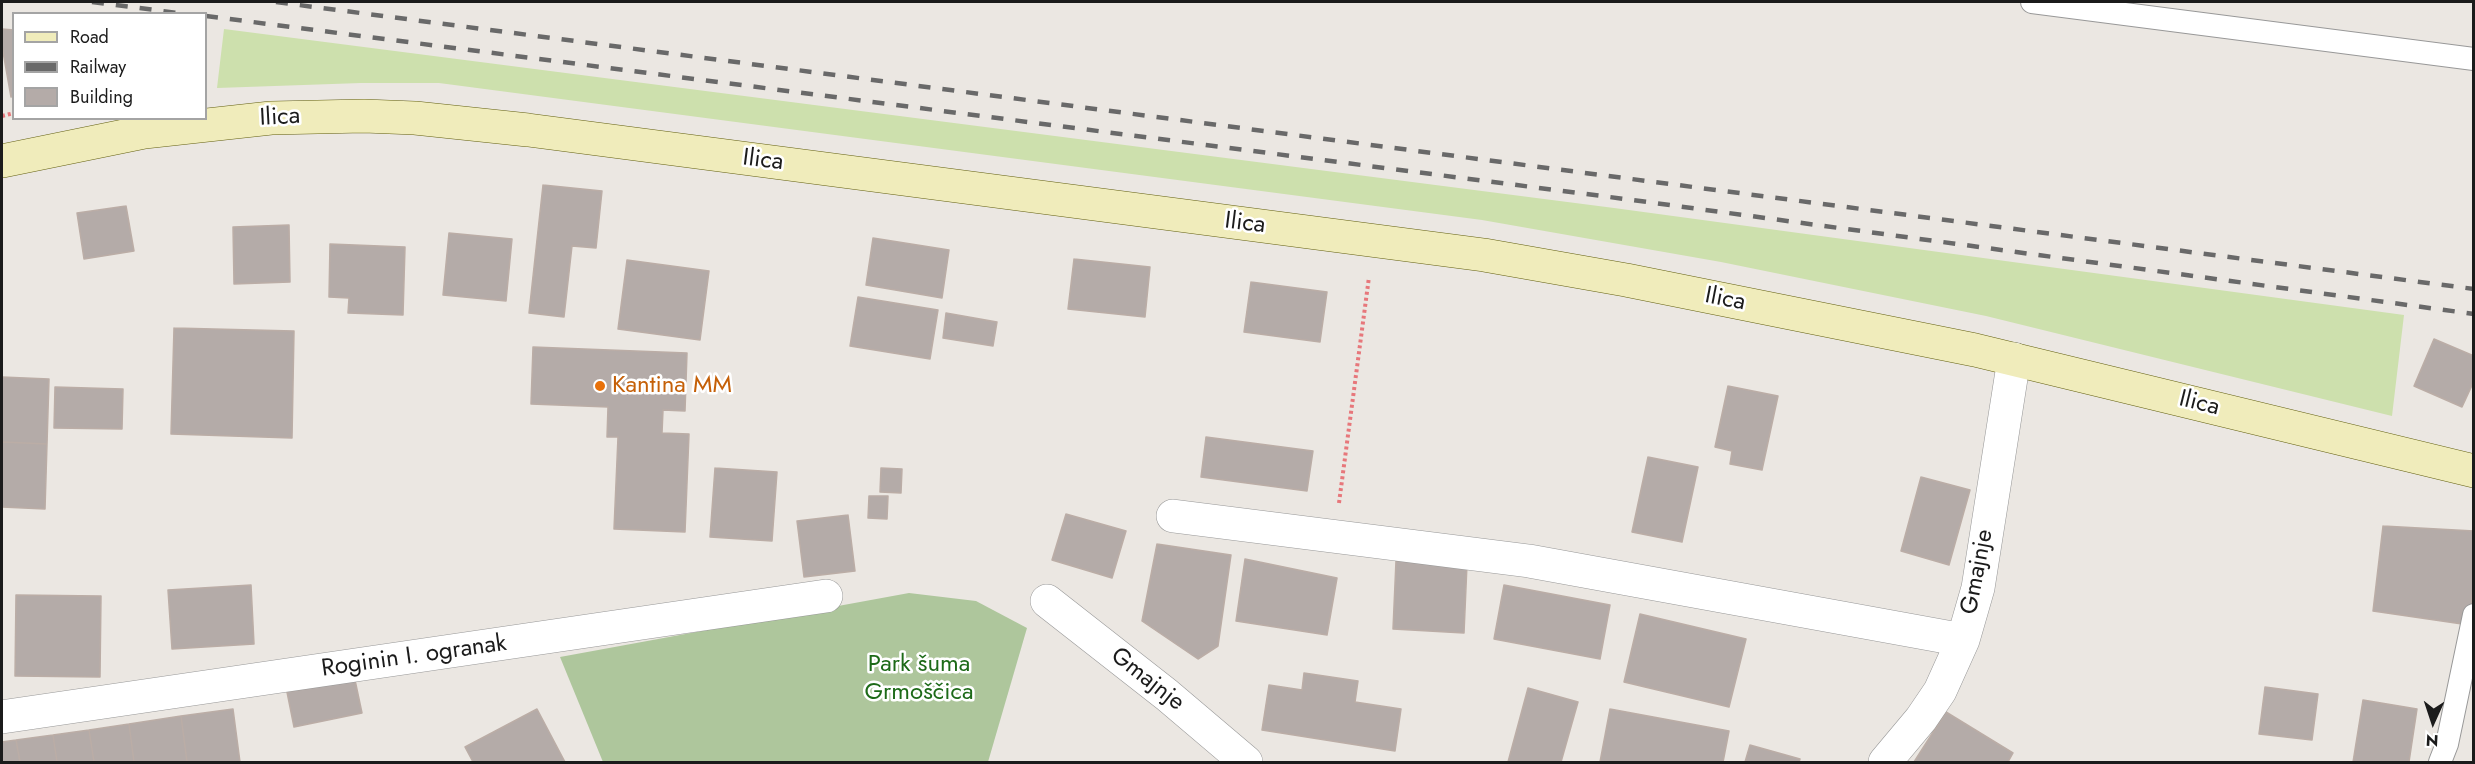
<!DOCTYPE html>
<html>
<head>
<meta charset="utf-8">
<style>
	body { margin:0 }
	#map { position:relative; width:2475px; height:764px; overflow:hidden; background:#ebe7e2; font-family:Jost,sans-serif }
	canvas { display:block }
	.frame { position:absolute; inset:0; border:3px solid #1b1b1b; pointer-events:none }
	.legend { position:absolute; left:12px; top:12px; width:195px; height:108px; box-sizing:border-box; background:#fff; border:2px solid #a4a4a4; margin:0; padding:8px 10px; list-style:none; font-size:18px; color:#1b1b1b }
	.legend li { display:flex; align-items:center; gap:12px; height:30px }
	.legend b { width:30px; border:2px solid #a4a4a4 }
	.north { position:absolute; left:2403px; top:692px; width:60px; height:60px; -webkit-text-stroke:4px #fff; paint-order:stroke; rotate:183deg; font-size:16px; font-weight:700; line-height:24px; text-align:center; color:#1b1b1b }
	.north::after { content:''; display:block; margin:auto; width:21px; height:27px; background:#1b1b1b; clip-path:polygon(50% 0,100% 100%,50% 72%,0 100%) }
</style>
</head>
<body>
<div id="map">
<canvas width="2475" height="764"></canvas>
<div class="frame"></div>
<ul class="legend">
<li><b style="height:8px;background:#f0ecbb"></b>Road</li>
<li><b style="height:8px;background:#696969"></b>Railway</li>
<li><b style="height:16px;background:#b4aba8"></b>Building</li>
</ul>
<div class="north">N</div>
</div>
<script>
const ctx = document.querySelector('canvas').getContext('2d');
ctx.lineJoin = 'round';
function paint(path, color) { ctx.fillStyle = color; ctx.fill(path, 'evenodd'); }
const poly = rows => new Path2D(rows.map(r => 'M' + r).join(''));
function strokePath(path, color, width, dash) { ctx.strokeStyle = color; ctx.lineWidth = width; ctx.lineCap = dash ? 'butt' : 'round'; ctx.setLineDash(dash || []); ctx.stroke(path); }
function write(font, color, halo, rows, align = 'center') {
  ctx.font = font + ' Jost,sans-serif'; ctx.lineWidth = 5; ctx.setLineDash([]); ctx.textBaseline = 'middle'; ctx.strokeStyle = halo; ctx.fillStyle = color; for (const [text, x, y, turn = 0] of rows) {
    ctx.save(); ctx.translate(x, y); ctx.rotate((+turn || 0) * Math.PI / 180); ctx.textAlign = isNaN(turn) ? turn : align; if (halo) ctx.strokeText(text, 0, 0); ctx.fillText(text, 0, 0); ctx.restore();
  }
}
const grass = poly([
	[224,29,1614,208,2404,315,2392,416,1986,316,1721,262,1482,220,439,83,361,83,217,88]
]);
const forest = poly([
	[909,593,976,601,1027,628,988,762,603,762,560,657]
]);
const building = poly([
	[2,29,14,30,14,96,11,97,2,46,2,29],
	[543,185,602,191,596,248,572,246,564,317,529,313,543,185],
	[126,206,134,251,84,259,77,213,126,206],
	[289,225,290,282,234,284,233,227,289,225],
	[449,233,512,239,506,301,443,295,449,233],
	[873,238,949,250,942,298,866,285,873,238],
	[330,244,405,247,403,315,348,313,349,298,329,297,330,244],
	[1074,259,1150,267,1145,317,1068,309,1074,259],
	[627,260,709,271,700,340,618,329,627,260],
	[1251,282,1327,292,1320,342,1244,332,1251,282],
	[858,297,938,310,930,359,850,346,858,297],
	[946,313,997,322,993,346,943,338,946,313],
	[174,328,294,331,292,438,171,434,174,328],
	[2434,339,2474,356,2474,381,2462,407,2414,386,2434,339],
	[533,347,687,353,685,411,663,410,662,433,689,434,685,532,614,529,618,437,607,437,608,407,531,404,533,347],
	[2,377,49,379,47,444,2,442,2,377],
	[1728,386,1778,396,1762,470,1730,464,1732,451,1715,447,1728,386],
	[55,387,123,389,122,429,54,428,55,387],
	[1206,437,1313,451,1307,491,1201,477,1206,437],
	[2,442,47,444,45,509,2,507,2,442],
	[1648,457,1698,467,1682,542,1632,532,1648,457],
	[715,468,777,472,772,541,710,537,715,468],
	[881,468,902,469,901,493,880,492,881,468],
	[1921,477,1970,490,1949,565,1901,551,1921,477],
	[869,496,888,496,887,519,868,518,869,496],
	[1066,514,1126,531,1112,578,1052,560,1066,514],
	[848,515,855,571,804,577,797,521,848,515],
	[2383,526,2474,531,2474,578,2469,625,2373,611,2383,526],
	[1157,544,1231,555,1218,646,1198,659,1142,621,1157,544],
	[1245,559,1337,578,1327,635,1236,621,1245,559],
	[1396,561,1467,564,1464,633,1393,629,1396,561],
	[251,585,254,644,172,649,168,590,251,585],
	[1504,585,1610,605,1600,659,1494,639,1504,585],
	[16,595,101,596,100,677,15,676,16,595],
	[1640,614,1746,639,1729,707,1624,682,1640,614],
	[1304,673,1358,681,1355,702,1401,709,1395,751,1262,730,1269,685,1302,690,1304,673],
	[355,680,362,713,294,727,287,692,355,680],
	[2265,687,2318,694,2312,740,2259,734,2265,687],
	[1528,688,1578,702,1561,762,1508,762,1528,688],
	[2363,700,2417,709,2409,762,2353,762,2363,700],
	[233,709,240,762,187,762,181,716,233,709],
	[537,709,565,762,473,762,465,747,537,709],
	[1610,709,1729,731,1723,762,1600,762,1610,709],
	[1946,712,2013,753,2008,762,1914,762,1946,712],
	[181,716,187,762,134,762,129,724,181,716],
	[129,724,134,762,94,762,89,730,129,724],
	[89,730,94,762,57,762,53,735,89,730],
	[53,735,57,762,20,762,16,740,53,735],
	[16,740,20,762,2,762,2,742,16,740],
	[1750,745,1800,759,1799,762,1745,762,1750,745]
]);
const path = poly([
	[2,116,14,113],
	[1339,503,1369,277]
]);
const service = poly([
	[2032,2,2474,59],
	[2440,762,2447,744,2474,615]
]);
const minor = poly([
	[1173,516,1529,561,1963,640],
	[1047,601,1167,695,1246,762],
	[2,717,826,596],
	[1885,762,1921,719,1940,691,1963,640,1978,588,2014,359]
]);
const secondary = poly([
	[2,161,144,132,271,118,364,116,415,118,528,130,1484,255,1626,280,1975,350,2474,471]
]);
const rail = poly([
	[92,2,186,14],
	[276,2,2474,289],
	[206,16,1625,199,2474,314]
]);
const markers = [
	[600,386,6,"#e8710a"]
];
const streetNames = [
	["Ilica",280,118,-3],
	["Ilica",763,161,7],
	["Ilica",1245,224,7],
	["Ilica",1725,300,11],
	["Ilica",2199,404,14],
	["Gmajnje",1978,572,-79],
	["Roginin I. ogranak",414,657,-8],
	["Gmajnje",1147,680,38]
];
const foodNames = [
	["Kantina MM",612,386]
];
const parkNames = [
	["Park šuma",919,665],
	["Grmoščica",919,693]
];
paint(grass, '#cde0ad');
paint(forest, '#aec69c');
paint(building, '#b4aba8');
strokePath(building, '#bbada6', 1.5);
strokePath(service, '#989898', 24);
strokePath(minor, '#989898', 34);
strokePath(secondary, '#636012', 34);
strokePath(path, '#e7777b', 4, [3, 3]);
strokePath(service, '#fff', 22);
strokePath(minor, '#fff', 33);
strokePath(secondary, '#f0ecbb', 33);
strokePath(rail, '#696969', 4.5, [12, 12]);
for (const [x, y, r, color] of markers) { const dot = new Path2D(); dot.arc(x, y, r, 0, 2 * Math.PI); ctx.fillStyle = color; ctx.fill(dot); strokePath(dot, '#fff', 2); }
write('24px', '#1b1b1b', '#fff', streetNames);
write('24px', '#c56008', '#fff', foodNames, 'left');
write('24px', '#1d6a18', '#fff', parkNames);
</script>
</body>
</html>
